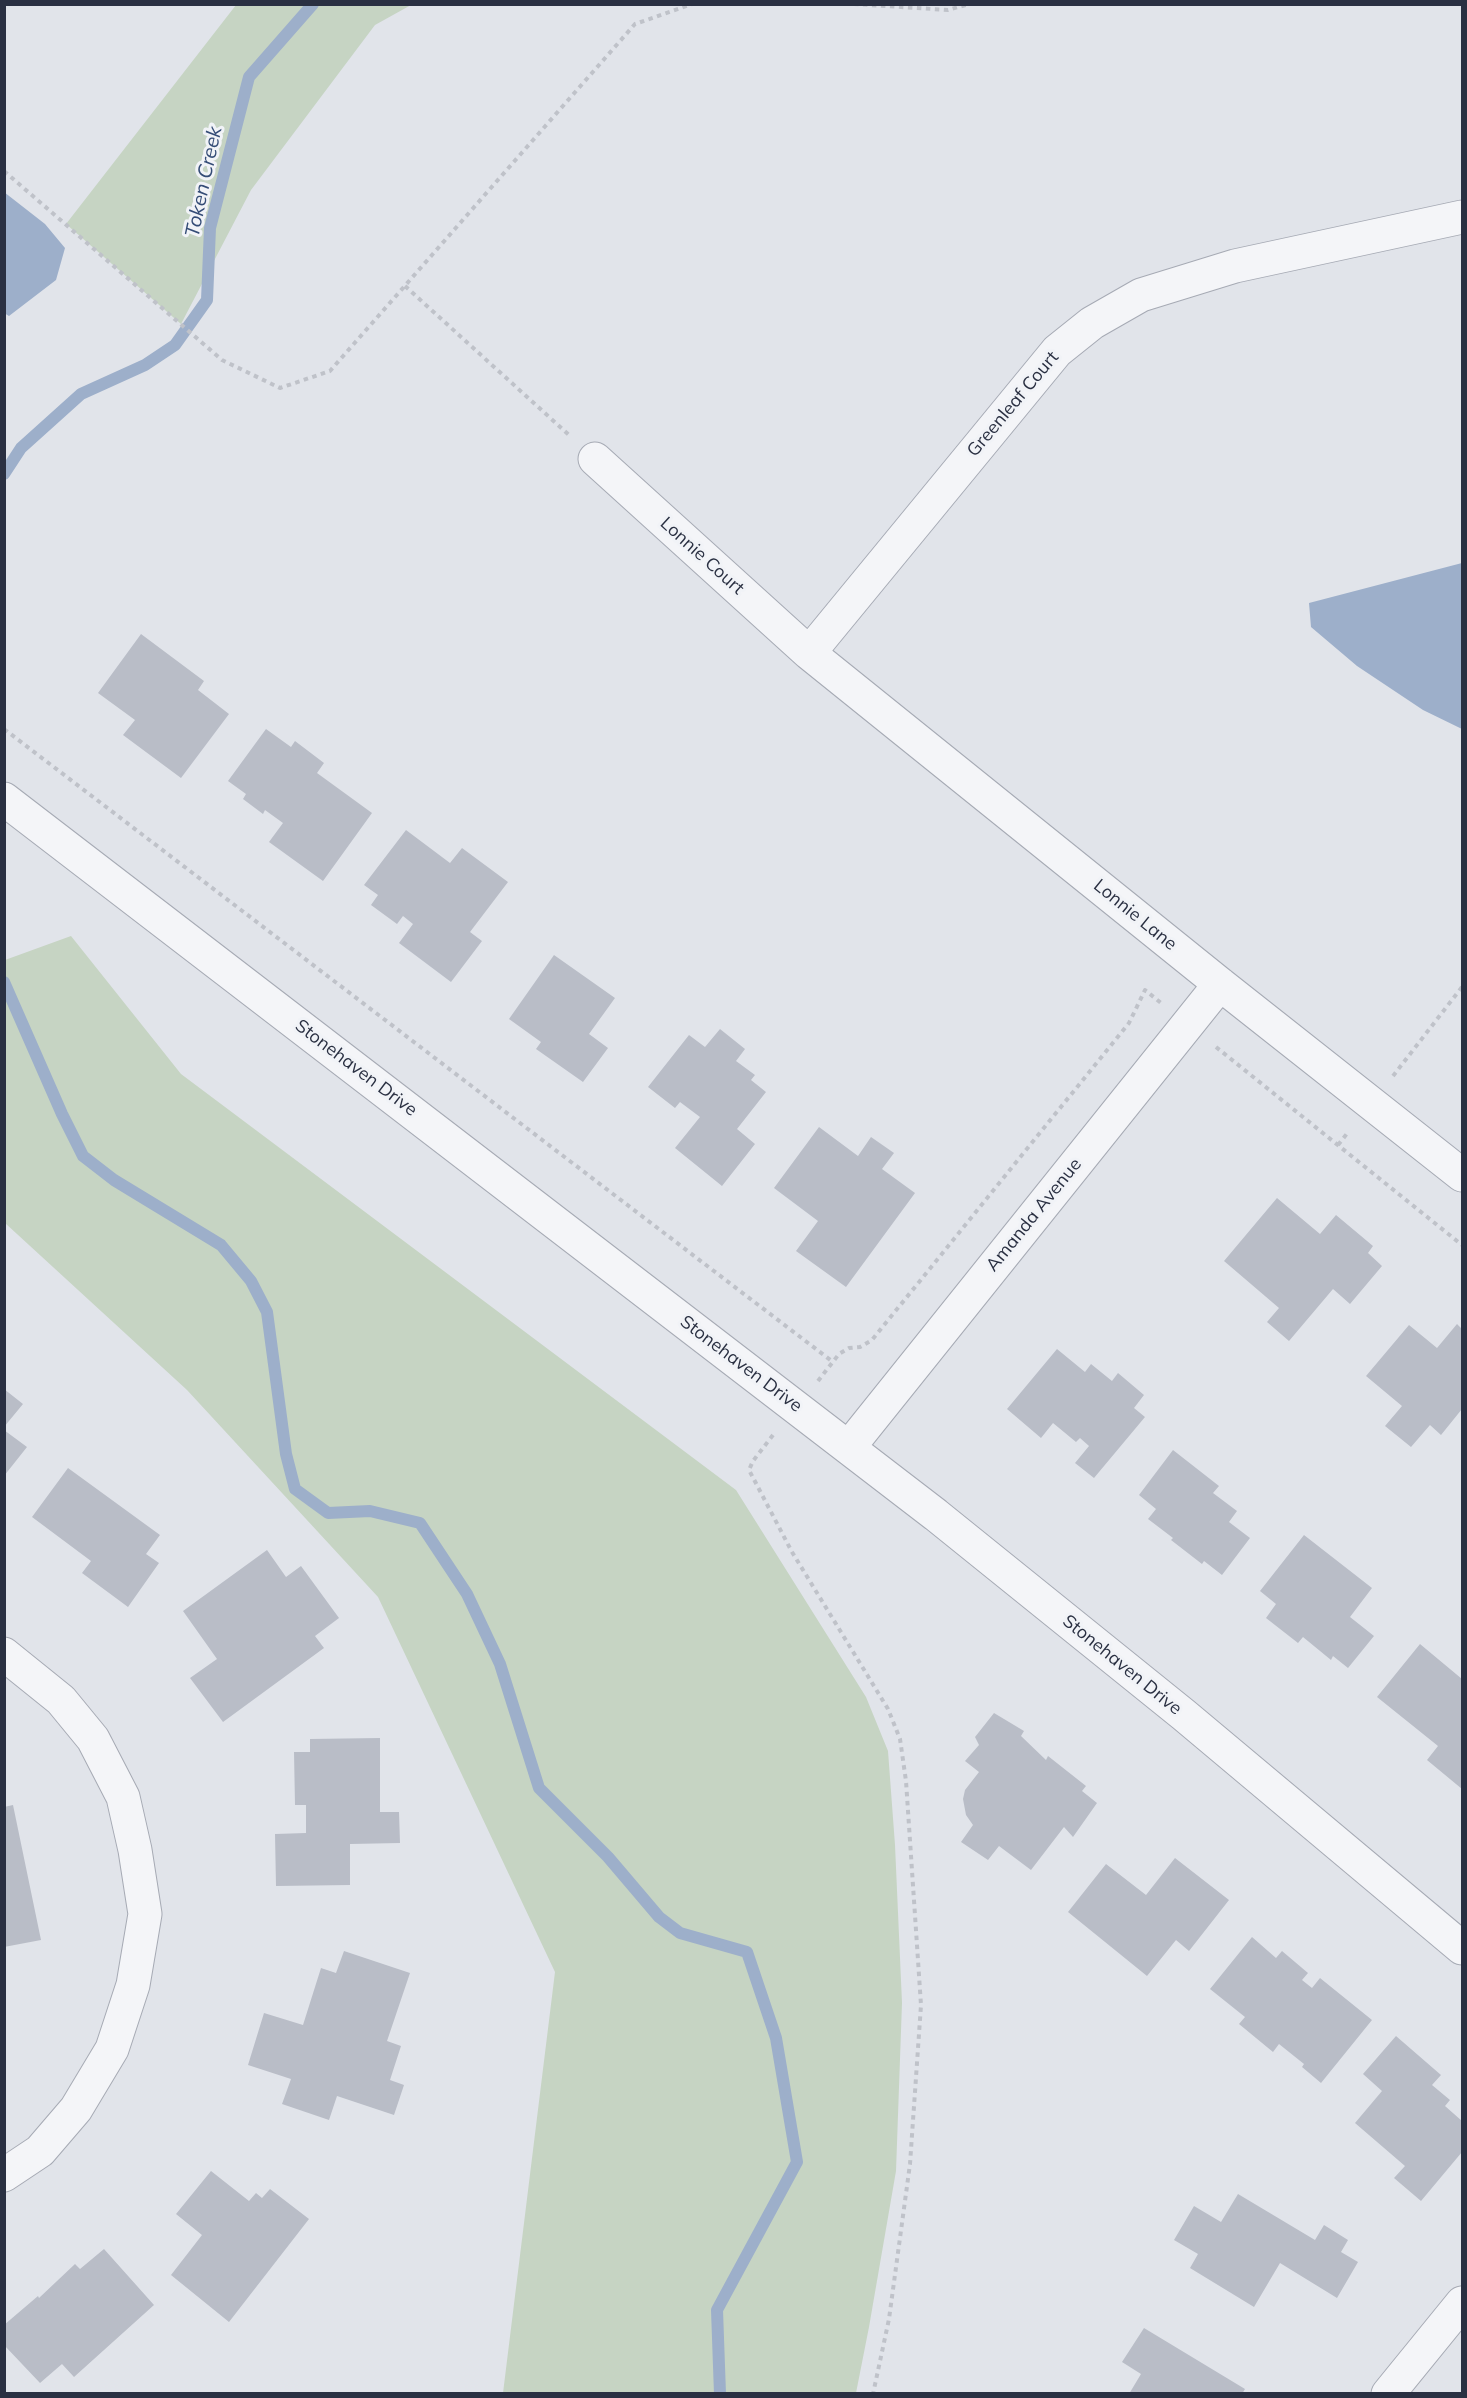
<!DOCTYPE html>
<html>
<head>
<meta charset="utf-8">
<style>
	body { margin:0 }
	#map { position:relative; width:1467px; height:2398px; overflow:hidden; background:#e1e4ea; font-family:Mulish,sans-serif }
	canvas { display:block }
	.frame { position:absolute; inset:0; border:6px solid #2a3042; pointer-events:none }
</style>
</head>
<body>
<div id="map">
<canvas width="1467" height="2398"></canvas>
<div class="frame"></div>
</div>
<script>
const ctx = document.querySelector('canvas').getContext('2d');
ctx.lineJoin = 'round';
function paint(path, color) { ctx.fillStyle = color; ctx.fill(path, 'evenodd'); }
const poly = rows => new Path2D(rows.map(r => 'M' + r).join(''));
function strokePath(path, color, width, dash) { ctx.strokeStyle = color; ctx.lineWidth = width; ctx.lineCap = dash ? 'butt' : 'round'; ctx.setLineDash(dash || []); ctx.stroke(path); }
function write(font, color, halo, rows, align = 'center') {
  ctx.font = font + ' Mulish,sans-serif'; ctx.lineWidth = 6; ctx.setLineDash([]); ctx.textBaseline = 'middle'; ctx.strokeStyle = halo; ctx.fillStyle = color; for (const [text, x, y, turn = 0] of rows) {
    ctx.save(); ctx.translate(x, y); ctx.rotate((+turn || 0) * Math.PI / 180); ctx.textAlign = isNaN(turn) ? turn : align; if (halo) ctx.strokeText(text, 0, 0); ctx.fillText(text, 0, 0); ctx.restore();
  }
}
const green = poly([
	[236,5,411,5,375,25,251,190,181,324,66,224],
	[71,936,181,1074,736,1490,866,1697,888,1751,895,1845,902,2003,896,2171,869,2327,856,2393,503,2393,555,1972,378,1597,187,1390,5,1223,5,960]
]);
const water = poly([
	[4,192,45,224,65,248,56,280,9,316,4,313],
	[1462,563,1462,729,1423,710,1357,666,1311,627,1309,603]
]);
const stream = poly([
	[4,474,21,448,81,394,145,365,175,345,207,300,210,228,249,77,313,4],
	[4,982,62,1114,83,1156,114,1180,221,1245,251,1281,267,1312,286,1454,295,1489,328,1513,370,1511,420,1523,467,1594,500,1664,539,1788,608,1857,659,1917,680,1933,747,1952,776,2038,797,2162,717,2310,720,2394]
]);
const building = poly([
	[141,634,204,681,198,690,229,714,181,778,123,735,135,720,98,693],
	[266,729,291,747,295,741,324,763,317,773,372,813,323,881,269,842,283,823,265,810,263,814,243,799,246,794,228,781],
	[406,830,450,863,462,848,508,882,470,932,482,941,451,982,399,943,413,924,403,916,397,924,371,905,378,895,364,885],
	[554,955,615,998,589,1034,608,1048,583,1082,536,1049,541,1042,509,1019],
	[720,1029,745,1049,736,1061,755,1075,751,1080,766,1092,737,1129,755,1144,722,1186,675,1148,700,1117,680,1102,675,1108,648,1087,689,1035,705,1047],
	[819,1127,858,1156,871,1137,894,1153,882,1169,915,1193,846,1287,796,1251,818,1221,774,1188],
	[1277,1198,1320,1234,1336,1215,1373,1246,1368,1253,1382,1266,1350,1304,1333,1289,1289,1341,1267,1322,1279,1308,1224,1261],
	[1457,1324,1462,1329,1462,1409,1441,1435,1430,1425,1411,1447,1385,1426,1402,1406,1366,1376,1409,1325,1437,1348],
	[1057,1349,1085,1372,1091,1364,1112,1381,1118,1373,1144,1395,1134,1408,1145,1417,1094,1478,1075,1463,1089,1446,1080,1438,1076,1442,1053,1423,1041,1438,1007,1409],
	[4,1389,23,1404,4,1427],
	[4,1430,27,1447,4,1476],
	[1173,1450,1219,1486,1213,1493,1237,1511,1229,1522,1250,1538,1222,1575,1204,1561,1202,1564,1171,1540,1173,1538,1148,1519,1156,1509,1139,1495],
	[68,1468,160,1535,146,1554,159,1563,128,1607,82,1573,91,1561,32,1517],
	[1304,1535,1372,1588,1350,1617,1374,1636,1348,1668,1333,1656,1331,1660,1303,1637,1298,1643,1266,1618,1276,1604,1260,1591],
	[267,1550,286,1577,301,1566,339,1618,315,1636,324,1648,223,1722,190,1678,217,1659,183,1611],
	[1420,1644,1462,1679,1462,1789,1427,1760,1438,1746,1377,1697],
	[994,1713,1024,1731,1021,1736,1046,1760,1048,1756,1086,1786,1082,1791,1097,1803,1073,1837,1064,1827,1031,1870,999,1846,988,1860,961,1842,973,1825,966,1815,963,1799,965,1790,979,1772,965,1761,979,1745,975,1737],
	[380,1738,380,1812,399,1812,400,1843,350,1844,350,1885,276,1886,275,1834,306,1833,306,1805,295,1805,294,1752,310,1752,310,1739],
	[13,1805,41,1940,4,1947,4,1807],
	[1175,1858,1229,1900,1189,1951,1176,1940,1147,1976,1068,1912,1106,1864,1146,1895],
	[1252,1937,1276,1958,1282,1951,1308,1973,1302,1980,1312,1988,1320,1978,1372,2020,1321,2083,1302,2067,1304,2064,1279,2044,1273,2052,1239,2024,1245,2017,1210,1989],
	[344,1951,410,1973,387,2041,401,2046,390,2080,404,2085,394,2115,337,2096,329,2120,282,2104,291,2079,248,2065,264,2013,303,2025,321,1968,336,1973],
	[1396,2036,1441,2075,1432,2085,1450,2100,1445,2106,1462,2121,1462,2152,1421,2201,1394,2178,1405,2166,1355,2123,1382,2091,1363,2074],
	[211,2171,249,2201,256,2193,262,2198,270,2189,309,2219,229,2322,171,2275,202,2235,176,2214],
	[1238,2194,1315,2240,1324,2225,1348,2240,1341,2252,1358,2262,1337,2298,1280,2263,1254,2307,1190,2268,1198,2254,1174,2240,1194,2206,1221,2222],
	[104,2249,154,2305,74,2377,62,2364,40,2383,4,2345,4,2325,38,2296,39,2298,75,2264,80,2269],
	[1144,2328,1245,2389,1242,2394,1129,2394,1141,2374,1122,2362]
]);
const path = poly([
	[854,4,948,10,969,4],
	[4,171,222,360,280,388,330,371,635,24,692,4],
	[405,286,569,435],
	[4,729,833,1362],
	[1216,1047,1462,1245],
	[1393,1076,1462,987],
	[1338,1145,1349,1131],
	[818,1381,839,1354,849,1348,860,1347,872,1340,1129,1023,1145,990,1161,1003],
	[773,1435,753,1461,749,1470,792,1552,888,1709,900,1739,906,1781,921,2005,910,2164,889,2319,873,2394]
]);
const minor = poly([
	[595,459,809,653,1220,984,1462,1175],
	[809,653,1057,351,1092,323,1141,295,1235,266,1462,217],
	[4,799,936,1515,1184,1715,1462,1948],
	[849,1447,1220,984],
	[4,1654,61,1700,93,1739,123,1797,135,1850,145,1914,133,1985,112,2049,76,2109,40,2151,4,2175],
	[1388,2394,1462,2303]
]);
const streetNames = [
	["Greenleaf Court",1013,404,-50],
	["Lonnie Court",702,556,42],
	["Lonnie Lane",1135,915,39],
	["Stonehaven Drive",356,1068,37],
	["Amanda Avenue",1034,1215,-51],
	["Stonehaven Drive",741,1364,37],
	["Stonehaven Drive",1122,1665,39]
];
const waterNames = [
	["Token Creek",204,182,-78]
];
paint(green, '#c6d4c3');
paint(water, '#9dafca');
strokePath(stream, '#9dafca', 12);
paint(building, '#b9bdc7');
strokePath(minor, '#a6aab4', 35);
strokePath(path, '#bfc2c9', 4, [4.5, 4.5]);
strokePath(minor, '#f4f5f8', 33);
write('18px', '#2a3042', '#f1f3f7', streetNames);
write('italic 20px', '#344c76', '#f1f3f7', waterNames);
</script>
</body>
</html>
